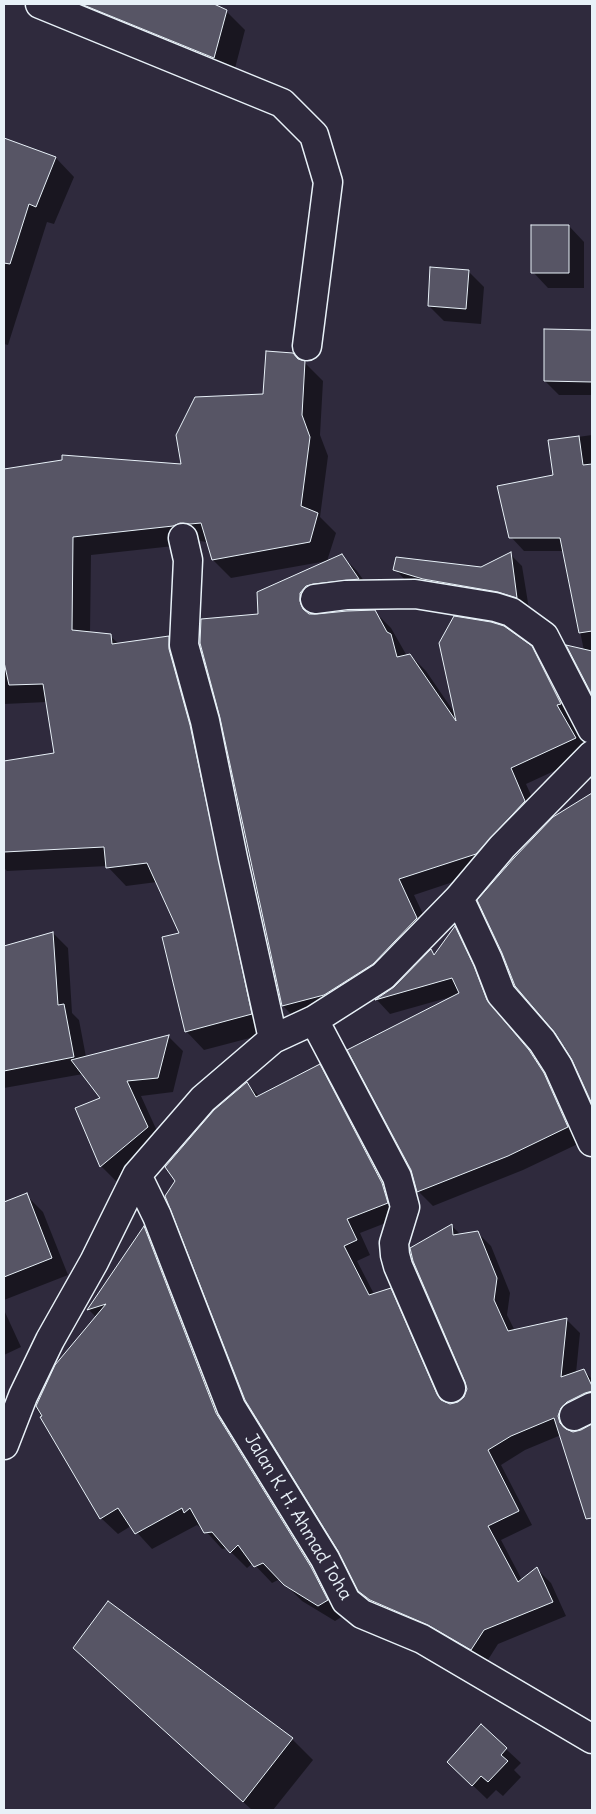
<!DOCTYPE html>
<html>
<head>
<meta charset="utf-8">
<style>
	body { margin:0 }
	#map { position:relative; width:596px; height:1814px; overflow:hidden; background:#2f2a3d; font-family:Delius,sans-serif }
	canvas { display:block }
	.frame { position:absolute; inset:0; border:5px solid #e8f1f8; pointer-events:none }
</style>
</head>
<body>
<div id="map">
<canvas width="596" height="1814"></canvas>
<div class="frame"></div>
</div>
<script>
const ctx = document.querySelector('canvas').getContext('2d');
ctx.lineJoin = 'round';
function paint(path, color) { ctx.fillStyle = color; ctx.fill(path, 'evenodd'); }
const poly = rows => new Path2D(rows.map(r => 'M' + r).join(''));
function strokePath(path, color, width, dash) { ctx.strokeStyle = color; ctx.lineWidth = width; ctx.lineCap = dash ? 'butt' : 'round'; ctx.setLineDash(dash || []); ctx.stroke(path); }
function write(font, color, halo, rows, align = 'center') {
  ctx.font = font + ' Delius,sans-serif'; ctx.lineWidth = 5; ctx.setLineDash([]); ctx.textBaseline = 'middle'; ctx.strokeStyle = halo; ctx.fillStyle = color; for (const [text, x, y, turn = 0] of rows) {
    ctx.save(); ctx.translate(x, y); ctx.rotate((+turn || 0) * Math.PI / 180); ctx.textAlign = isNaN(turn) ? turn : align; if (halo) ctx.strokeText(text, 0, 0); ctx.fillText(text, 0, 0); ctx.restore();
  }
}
const shadow = poly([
	[101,4,212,4,226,11,245,30,233,76,118,29,99,10],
	[4,140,56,158,74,177,54,224,47,222,8,345,4,344],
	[569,226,584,242,584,288,548,288,533,272],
	[468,271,484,287,481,324,444,321,429,306],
	[545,330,592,331,592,395,559,395,545,381],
	[299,360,305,363,323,381,320,435,328,456,320,517,336,533,327,561,341,555,357,571,374,595,316,610,316,616,374,611,391,628,407,656,410,655,426,671,456,715,531,647,548,664,572,721,591,754,526,784,541,817,492,869,414,895,433,935,299,1022,283,1006,222,718,260,615,327,561,231,578,213,560,208,542,199,541,192,544,91,555,90,633,110,636,119,644,168,637,187,655,269,1033,204,1050,186,1031,180,934,157,882,126,886,107,866,7,871,4,868,4,763,160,736,47,702,4,704,4,470,64,461,182,466,264,396],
	[170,656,172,656,193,730,190,731],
	[592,435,592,693,569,647,584,651,564,551,524,551,511,537,554,476,549,441],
	[510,554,522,566,529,609,407,582,395,569,481,568],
	[592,794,592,1101,573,1059,554,818],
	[455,928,469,942,488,982,501,1016,544,1066,582,1142,523,1170,433,1206,418,1191,412,1169,454,996,390,1014,377,1000,395,988,431,951,436,955],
	[53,933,68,948,72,1013,79,1020,86,1057,168,1036,183,1051,173,1092,141,1096,162,1142,116,1181,101,1166,77,1109,102,1098,83,1074,4,1088,4,947],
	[319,1066,333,1080,396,1198,401,1217,360,1233,370,1255,357,1261,374,1294,390,1289,404,1304,448,1404,458,1403,465,1398,468,1389,467,1382,411,1248,452,1226,461,1235,477,1232,491,1246,510,1293,507,1315,515,1331,566,1319,580,1333,576,1373,584,1371,592,1379,592,1410,574,1422,572,1430,572,1432,581,1431,592,1426,592,1495,589,1496,561,1435,525,1450,501,1465,532,1525,501,1540,522,1580,537,1569,551,1583,566,1616,498,1644,486,1663,374,1605,359,1590,247,1084,260,1097],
	[26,1195,43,1212,68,1275,4,1300,4,1204],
	[144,1228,160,1244,343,1616,335,1621,302,1601,280,1579,272,1583,253,1563,247,1568,227,1548,222,1549,202,1527,201,1528,197,1525,152,1549,131,1526,118,1534,101,1518,36,1408,57,1365,97,1318,89,1310],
	[4,1310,21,1347,4,1355],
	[4,1396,8,1400,4,1411],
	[75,1648,292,1739,313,1760,273,1810,252,1810,96,1669],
	[481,1726,521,1763,514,1770,521,1777,503,1796,496,1790,487,1799,463,1776]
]);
const building = poly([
	[81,4,214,4,227,10,214,58,81,4],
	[4,138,56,157,36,207,29,204,10,264,4,263,4,138],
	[531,225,569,225,569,273,531,273,531,225],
	[430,267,469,270,466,309,428,306,430,267],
	[544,329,592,330,592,382,544,381,544,329],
	[266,351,293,353,298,359,305,361,302,415,310,437,301,506,318,513,310,542,212,560,201,523,190,524,180,523,173,526,73,537,72,630,111,634,112,644,169,636,169,649,190,725,252,1014,185,1032,162,937,179,933,147,863,106,868,104,847,4,852,4,761,54,753,43,684,9,685,4,662,4,469,62,460,62,455,181,464,176,435,195,397,263,394,266,351],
	[579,436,583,465,592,464,592,631,579,633,560,538,509,538,497,486,553,475,548,440,579,436],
	[511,552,517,598,498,592,423,579,393,570,396,557,481,567,511,552],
	[342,554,359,579,313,584,306,586,300,593,300,601,303,609,309,614,317,614,347,611,375,610,387,632,391,634,397,657,410,654,456,721,439,643,454,616,491,622,504,626,532,646,561,704,557,705,576,738,511,768,525,801,476,854,399,879,417,918,373,964,324,995,282,1006,220,718,200,643,201,619,258,614,257,592,342,554],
	[566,645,592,651,592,695,566,645],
	[592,793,592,1104,572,1060,555,1033,515,986,502,953,477,900,514,858,553,817,592,793],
	[455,926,474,966,487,1000,529,1050,544,1073,568,1127,508,1156,417,1192,411,1170,347,1050,459,993,452,978,375,1000,394,987,431,949,434,955,455,926],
	[53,932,58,1005,64,1004,74,1057,4,1071,4,946,53,932],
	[169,1035,158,1078,127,1081,148,1127,100,1167,75,1108,100,1098,71,1060,169,1035],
	[320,1064,382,1183,388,1203,347,1219,357,1240,344,1246,369,1295,391,1288,437,1394,441,1400,450,1404,458,1402,464,1397,467,1389,465,1382,413,1261,410,1248,452,1224,453,1235,478,1231,497,1278,494,1300,508,1331,567,1318,561,1377,584,1369,592,1386,592,1391,585,1393,567,1402,561,1408,558,1416,560,1423,566,1429,573,1432,581,1430,592,1424,592,1518,586,1519,554,1418,511,1436,488,1450,519,1511,488,1526,518,1582,537,1567,553,1602,484,1630,471,1650,428,1625,370,1600,358,1591,338,1551,245,1400,165,1196,175,1181,165,1167,214,1110,247,1082,256,1097,320,1064],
	[27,1193,52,1258,4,1277,4,1202,27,1193],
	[144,1226,216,1413,311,1567,328,1600,318,1606,284,1585,263,1563,254,1567,238,1545,230,1553,212,1532,204,1533,190,1508,184,1513,182,1508,135,1534,118,1508,100,1519,40,1417,42,1416,36,1406,55,1365,106,1304,87,1310,144,1226],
	[108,1601,293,1738,243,1802,73,1648,108,1601],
	[481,1724,507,1748,501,1755,508,1761,488,1782,481,1776,472,1786,447,1762,481,1724]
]);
const minor = poly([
	[40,4,282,103,314,135,328,182,307,346],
	[183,538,188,560,184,645,205,721,233,858,273,1039],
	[315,599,346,595,415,594,495,607,511,612,544,636,592,729],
	[459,898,488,960,501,994,542,1041,558,1066,592,1142],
	[314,1020,397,1177,405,1207,394,1243,395,1255,398,1266,451,1388],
	[137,1175,157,1216,231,1407,325,1559,346,1601,362,1614,422,1639,592,1739],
	[574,1416,592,1407],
	[4,1445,23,1396,50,1340,94,1262,137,1175,203,1099,273,1039,314,1020,383,976,459,898,502,847,592,755]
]);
const streetNames = [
	["Jalan K. H. Ahmad Toha",298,1517,59]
];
paint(shadow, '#0007');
paint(building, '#575565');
strokePath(building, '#e8f1f8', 1);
strokePath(minor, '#e8f1f8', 31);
strokePath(minor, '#2f2a3d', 28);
write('18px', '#e8f1f8', '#2f2a3d', streetNames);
</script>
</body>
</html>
